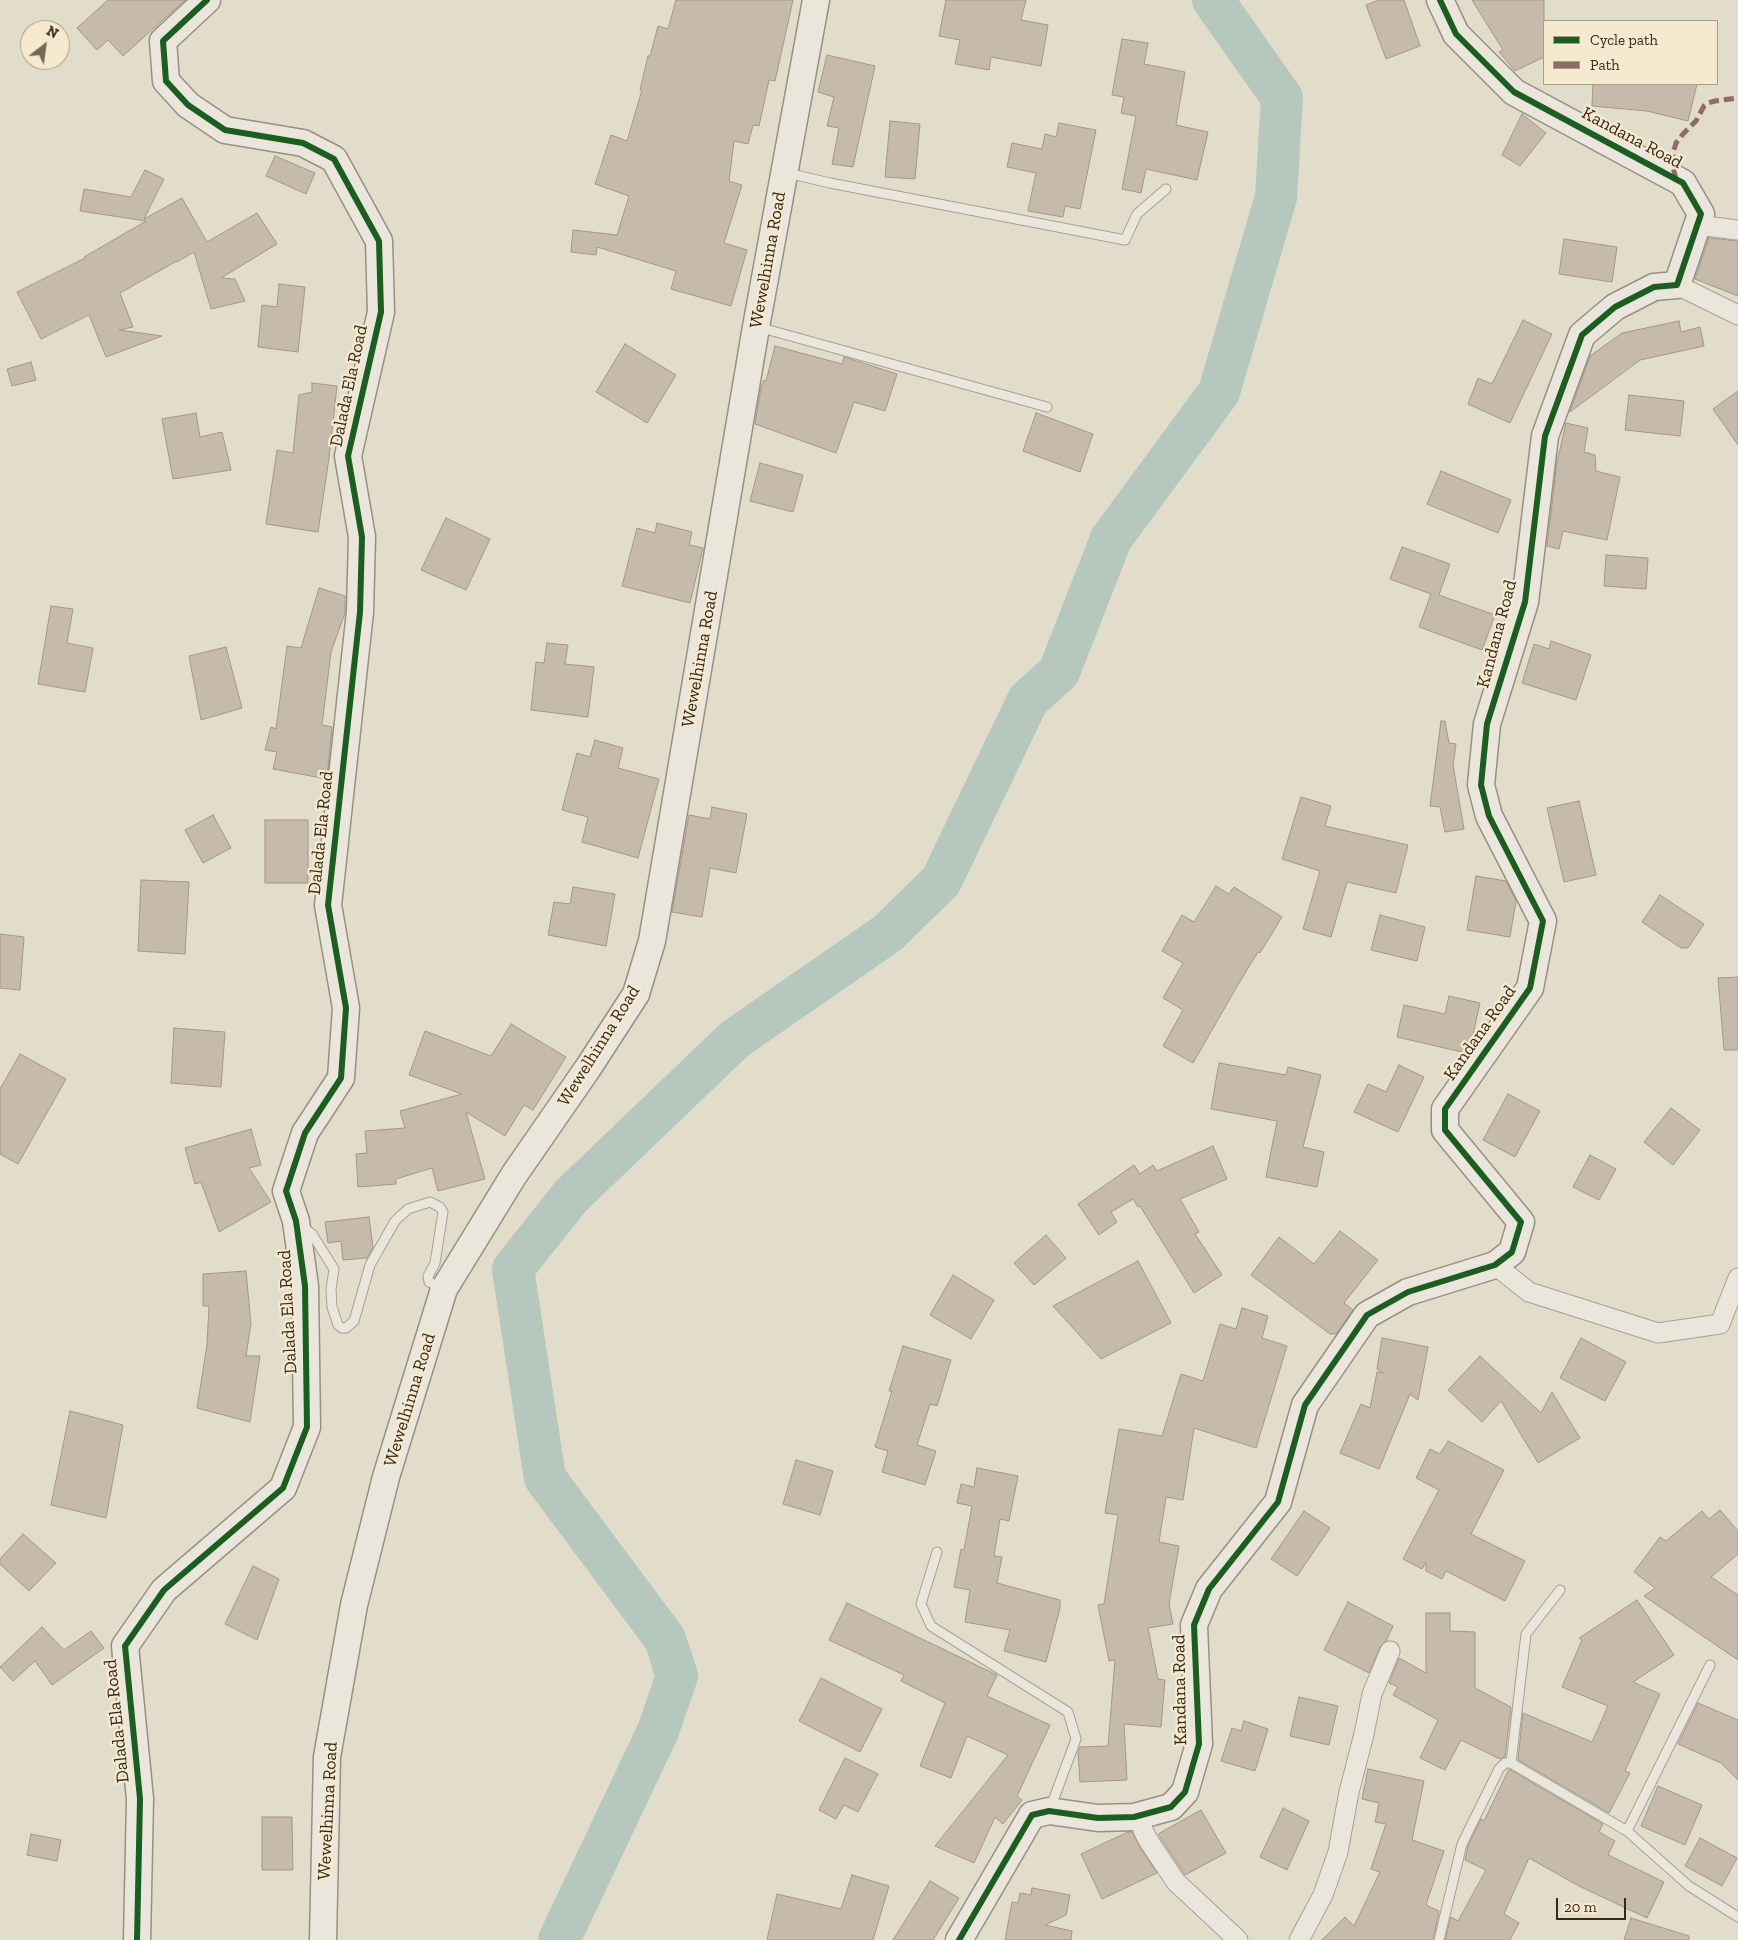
<!DOCTYPE html>
<html>
<head>
<meta charset="utf-8">
<style>
	body { margin:0 }
	#map { position:relative; width:1738px; height:1940px; overflow:hidden; background:#e2dcca; font-family:"Zilla Slab",serif }
	canvas { display:block }
	.legend { position:absolute; left:1543px; top:20px; width:175px; height:65px; box-sizing:border-box; background:#f5eacf; border:1px solid #a89d87; margin:0; padding:6px 9px; list-style:none; font-size:15px; color:#35291c }
	.legend li { display:flex; align-items:center; gap:10px; height:25px }
	.legend b { width:25px; border:1px solid #a89d87 }
	.north { position:absolute; left:20px; top:20px; width:50px; height:50px; box-sizing:border-box; background:#f5eacf; border:1px solid #a89d87; border-radius:50%; rotate:30deg; font-size:14px; font-weight:700; line-height:20px; text-align:center; color:#35291c }
	.north::after { content:''; display:block; margin:auto; width:18px; height:22px; background:#726859; clip-path:polygon(50% 0,100% 100%,50% 72%,0 100%) }
	.scale { position:absolute; left:1556px; top:1898px; width:70px; height:22px; box-sizing:border-box; border:2px solid #35291c; border-top:0; padding-left:6px; font-size:15px; line-height:18px; white-space:nowrap; color:#35291c; -webkit-text-stroke:4px #f5eacf; paint-order:stroke }
</style>
</head>
<body>
<div id="map">
<canvas width="1738" height="1940"></canvas>
<ul class="legend">
<li><b style="height:6px;background:#1b5e20"></b>Cycle path</li>
<li><b style="height:6px;background:#8d6e63"></b>Path</li>
</ul>
<div class="north">N</div>
<div class="scale">20 m</div>
</div>
<script>
const ctx = document.querySelector('canvas').getContext('2d');
ctx.lineJoin = 'round';
const poly = rows => new Path2D(rows.map(r => 'M' + r).join(''));
function strokePath(path, color, width, dash) { ctx.strokeStyle = color; ctx.lineWidth = width; ctx.lineCap = dash ? 'butt' : 'round'; ctx.setLineDash(dash || []); ctx.stroke(path); }
function paint(path, color) { ctx.fillStyle = color; ctx.fill(path, 'evenodd'); }
function write(font, color, halo, rows, align = 'center') {
  ctx.font = font + ' "Zilla Slab",serif'; ctx.lineWidth = 4.5; ctx.setLineDash([]); ctx.textBaseline = 'middle'; ctx.strokeStyle = halo; ctx.fillStyle = color; for (const [text, x, y, turn = 0] of rows) {
    ctx.save(); ctx.translate(x, y); ctx.rotate((+turn || 0) * Math.PI / 180); ctx.textAlign = isNaN(turn) ? turn : align; if (halo) ctx.strokeText(text, 0, 0); ctx.fillText(text, 0, 0); ctx.restore();
  }
}
const river = poly([
	[559,1940,658,1731,677,1676,665,1639,545,1478,513,1269,571,1196,735,1039,888,933,941,881,1028,700,1059,672,1111,539,1219,392,1276,197,1282,98,1213,0]
]);
const building = poly([
	[108,0,185,0,123,56,108,40,97,50,77,28,108,0],
	[676,0,793,0,775,81,769,80,759,126,753,125,748,144,734,141,729,181,742,185,724,243,747,250,731,306,671,289,676,271,597,247,596,255,571,252,573,230,617,235,629,196,595,184,611,135,627,141,642,90,640,90,648,56,650,56,658,26,668,29,676,0],
	[946,0,1026,0,1021,20,1048,25,1041,66,991,57,989,70,955,64,960,40,939,36,946,0],
	[1379,0,1404,0,1420,46,1386,59,1366,5,1379,0],
	[1472,0,1544,0,1544,57,1515,71,1499,52,1503,50,1472,0],
	[1122,39,1148,43,1144,64,1185,72,1176,125,1208,132,1197,180,1146,169,1141,193,1122,189,1136,116,1121,113,1124,97,1112,95,1122,39],
	[827,55,875,66,853,167,832,164,839,128,827,126,834,97,818,92,827,55],
	[1593,84,1697,84,1688,121,1647,111,1592,106,1593,84],
	[1522,114,1546,133,1520,166,1502,155,1522,114],
	[890,121,920,124,915,179,885,177,890,121],
	[1059,123,1096,130,1080,209,1065,206,1063,217,1028,211,1036,173,1007,167,1012,143,1042,149,1045,134,1056,137,1059,123],
	[275,156,315,173,306,194,266,176,275,156],
	[145,170,164,179,144,219,182,198,207,242,257,213,277,244,221,278,235,279,245,301,211,309,194,252,177,262,177,261,120,293,133,327,119,330,162,336,106,357,89,315,41,339,17,292,85,258,84,257,146,221,80,211,84,189,131,197,145,170],
	[1709,238,1738,241,1738,296,1695,279,1709,238],
	[1564,239,1617,247,1612,282,1559,274,1564,239],
	[279,284,305,287,298,352,258,347,262,305,277,307,279,284],
	[1523,320,1552,334,1510,423,1468,404,1478,378,1492,384,1523,320],
	[1679,321,1681,332,1700,327,1704,346,1640,360,1570,412,1590,356,1622,333,1679,321],
	[625,344,676,375,647,423,596,392,625,344],
	[775,346,842,364,844,357,897,374,885,411,854,402,836,453,755,424,761,388,764,380,766,381,775,346],
	[31,362,36,380,12,386,7,369,31,362],
	[312,383,337,386,329,458,318,532,266,524,277,450,293,453,299,395,312,392,312,383],
	[1738,391,1738,445,1713,409,1738,391],
	[1629,395,1684,401,1680,436,1625,430,1629,395],
	[196,413,200,437,222,432,231,470,173,479,162,419,196,413],
	[1036,413,1093,434,1080,472,1023,451,1036,413],
	[1566,423,1588,428,1584,452,1595,455,1596,471,1620,477,1607,540,1563,531,1559,549,1547,546,1557,462,1566,423],
	[760,463,803,475,793,512,750,501,760,463],
	[1441,471,1511,500,1498,533,1427,504,1441,471],
	[446,518,490,539,466,590,421,570,446,518],
	[657,523,692,532,689,545,703,548,690,603,622,586,637,528,655,533,657,523],
	[1402,547,1450,564,1439,595,1495,615,1482,650,1419,627,1431,594,1390,579,1402,547],
	[1606,555,1648,558,1646,589,1604,586,1606,555],
	[319,588,345,596,345,613,331,652,322,725,332,727,327,779,273,769,277,752,265,750,271,727,276,729,287,646,301,648,319,588],
	[51,606,73,609,67,643,93,648,85,692,38,684,51,606],
	[1551,641,1591,655,1576,700,1522,683,1534,644,1549,649,1551,641],
	[547,643,568,645,565,664,594,667,588,717,531,710,536,662,544,663,547,643],
	[226,647,242,708,201,720,189,656,226,647],
	[1441,721,1445,721,1449,743,1456,744,1453,765,1464,829,1445,832,1440,807,1430,806,1441,721],
	[595,740,623,748,618,768,659,779,638,858,582,842,588,817,562,810,577,753,590,757,595,740],
	[1301,797,1331,806,1325,826,1408,845,1396,893,1347,882,1331,937,1303,929,1320,871,1282,859,1301,797],
	[1579,801,1596,875,1564,882,1547,808,1579,801],
	[712,807,747,814,736,873,710,868,702,917,672,912,689,815,710,819,712,807],
	[213,815,231,848,203,863,185,830,213,815],
	[265,820,308,820,308,883,265,883,265,820],
	[1476,876,1506,881,1516,901,1510,937,1467,930,1476,876],
	[141,880,189,882,185,954,138,951,141,880],
	[1216,886,1229,894,1234,887,1282,917,1260,953,1258,952,1239,983,1193,1063,1163,1046,1183,1010,1163,998,1183,963,1162,951,1182,915,1194,922,1216,886],
	[573,887,615,894,606,946,548,935,554,902,570,904,573,887],
	[1660,895,1704,924,1688,948,1681,948,1642,922,1660,895],
	[1380,915,1425,927,1417,961,1371,950,1380,915],
	[0,934,24,937,20,990,0,988,0,934],
	[1738,977,1738,1050,1724,1050,1718,978,1738,977],
	[1449,996,1480,1003,1470,1048,1466,1053,1397,1037,1404,1005,1445,1014,1449,996],
	[511,1024,566,1057,533,1110,524,1105,505,1136,466,1112,485,1179,438,1191,432,1168,396,1179,396,1184,358,1187,356,1154,367,1153,365,1131,405,1128,400,1111,462,1094,409,1075,425,1031,491,1056,511,1024],
	[174,1028,225,1032,221,1087,171,1083,174,1028],
	[20,1054,66,1079,18,1164,0,1154,0,1089,20,1054],
	[1219,1063,1286,1075,1288,1067,1321,1075,1303,1147,1324,1152,1317,1187,1266,1177,1277,1121,1211,1109,1219,1063],
	[1399,1065,1424,1077,1398,1132,1354,1112,1368,1084,1386,1092,1399,1065],
	[1508,1094,1540,1111,1515,1157,1483,1140,1508,1094],
	[1671,1108,1700,1130,1673,1165,1644,1142,1671,1108],
	[251,1129,261,1165,249,1168,271,1202,219,1232,201,1182,195,1184,185,1148,251,1129],
	[1213,1146,1227,1179,1180,1199,1199,1232,1195,1234,1222,1275,1194,1293,1140,1206,1138,1207,1133,1199,1111,1212,1117,1222,1099,1235,1078,1204,1134,1165,1140,1174,1153,1165,1157,1171,1213,1146],
	[1590,1155,1616,1169,1599,1200,1573,1187,1590,1155],
	[369,1217,373,1247,367,1258,343,1260,341,1241,328,1243,325,1222,369,1217],
	[1340,1231,1378,1260,1344,1303,1353,1310,1336,1334,1330,1334,1251,1275,1279,1237,1314,1264,1340,1231],
	[1046,1235,1066,1258,1034,1285,1014,1263,1046,1235],
	[1138,1261,1171,1323,1101,1359,1053,1306,1138,1261],
	[246,1271,251,1324,246,1356,260,1356,250,1422,197,1408,207,1345,209,1306,203,1306,203,1274,246,1271],
	[953,1275,994,1300,971,1339,930,1315,953,1275],
	[1242,1308,1268,1316,1262,1338,1287,1346,1256,1448,1194,1428,1183,1500,1166,1497,1159,1542,1179,1546,1169,1604,1173,1624,1148,1628,1158,1679,1165,1680,1161,1727,1124,1724,1127,1780,1080,1782,1078,1752,1080,1747,1108,1746,1115,1660,1109,1661,1098,1605,1104,1604,1118,1515,1105,1513,1119,1429,1162,1436,1181,1374,1203,1381,1220,1324,1236,1329,1242,1308],
	[1382,1338,1428,1347,1418,1400,1410,1394,1379,1469,1340,1453,1361,1404,1370,1408,1377,1372,1383,1373,1377,1369,1382,1338],
	[1581,1338,1626,1362,1605,1401,1560,1378,1581,1338],
	[903,1346,951,1360,937,1406,930,1404,917,1445,936,1451,925,1485,882,1472,888,1451,875,1447,892,1391,889,1391,903,1346],
	[1480,1356,1541,1413,1552,1392,1580,1438,1538,1463,1501,1401,1482,1422,1448,1390,1480,1356],
	[70,1411,123,1425,106,1518,51,1505,70,1411],
	[1448,1441,1504,1470,1471,1534,1525,1561,1505,1601,1446,1571,1442,1579,1426,1571,1426,1562,1422,1569,1403,1559,1439,1490,1416,1478,1430,1449,1440,1454,1448,1441],
	[796,1460,833,1471,820,1515,783,1504,796,1460],
	[977,1468,1018,1476,1009,1521,1000,1519,994,1556,1002,1557,997,1583,1060,1600,1060,1608,1046,1662,1004,1651,1010,1630,965,1622,970,1590,954,1587,961,1549,964,1550,972,1506,957,1503,961,1484,974,1487,977,1468],
	[1720,1510,1738,1531,1738,1554,1711,1577,1738,1595,1738,1660,1644,1596,1655,1588,1634,1572,1660,1537,1666,1541,1702,1511,1709,1519,1720,1510],
	[1304,1511,1330,1528,1297,1576,1271,1559,1304,1511],
	[23,1534,56,1563,29,1591,0,1564,0,1559,23,1534],
	[253,1566,279,1579,257,1640,225,1624,253,1566],
	[1637,1600,1674,1655,1633,1682,1660,1694,1625,1771,1630,1773,1609,1813,1518,1760,1523,1713,1592,1742,1608,1706,1562,1687,1582,1640,1579,1638,1637,1600],
	[1348,1602,1393,1626,1386,1641,1380,1647,1369,1673,1324,1650,1348,1602],
	[847,1603,997,1675,987,1696,1050,1725,1017,1796,1022,1800,1003,1824,995,1817,974,1863,935,1846,1008,1755,967,1736,951,1778,920,1766,945,1703,901,1681,904,1675,829,1640,847,1603],
	[1426,1613,1450,1613,1450,1631,1475,1632,1475,1688,1511,1707,1505,1757,1500,1759,1461,1740,1445,1770,1420,1758,1438,1720,1393,1695,1398,1687,1389,1683,1399,1658,1426,1673,1426,1613],
	[42,1627,64,1650,91,1631,104,1648,52,1685,35,1661,13,1681,0,1667,42,1627],
	[821,1678,882,1709,860,1752,799,1721,821,1678],
	[1299,1697,1338,1706,1329,1745,1290,1736,1299,1697],
	[1698,1703,1738,1720,1738,1780,1721,1763,1678,1744,1698,1703],
	[1244,1721,1268,1729,1255,1771,1221,1761,1232,1728,1241,1731,1244,1721],
	[845,1758,878,1774,858,1812,844,1805,836,1819,819,1810,845,1758],
	[1368,1769,1424,1781,1412,1840,1444,1851,1426,1905,1439,1911,1433,1940,1322,1940,1345,1917,1354,1926,1380,1872,1371,1869,1386,1824,1375,1822,1379,1803,1362,1799,1368,1769],
	[1509,1769,1603,1824,1599,1832,1615,1841,1608,1855,1664,1882,1647,1918,1579,1886,1529,1858,1504,1914,1519,1923,1510,1940,1445,1940,1451,1917,1458,1921,1486,1870,1465,1860,1468,1846,1481,1819,1484,1821,1509,1769],
	[1658,1786,1702,1805,1685,1845,1641,1826,1658,1786],
	[1283,1808,1309,1821,1287,1870,1260,1857,1283,1808],
	[1201,1810,1226,1853,1185,1875,1158,1834,1201,1810],
	[262,1817,292,1817,293,1870,262,1870,262,1817],
	[1128,1832,1132,1832,1139,1846,1157,1873,1102,1899,1081,1854,1128,1832],
	[31,1834,61,1840,57,1861,27,1855,31,1834],
	[1700,1838,1737,1858,1722,1886,1685,1866,1700,1838],
	[852,1875,889,1886,873,1940,767,1940,777,1894,841,1909,852,1875],
	[930,1881,959,1898,933,1940,893,1940,930,1881],
	[1032,1888,1070,1895,1066,1915,1045,1925,1072,1931,1071,1940,1005,1940,1012,1902,1018,1903,1020,1893,1031,1895,1032,1888],
	[1631,1918,1689,1936,1689,1940,1624,1940,1631,1918]
]);
const lane = poly([
	[787,173,830,183,1125,240,1137,214,1166,189],
	[758,327,1047,407],
	[302,1226,312,1234,334,1269,331,1289,332,1307,338,1325,342,1328,346,1328,354,1321,370,1265,395,1221,408,1209,430,1202,440,1207,443,1212,435,1263,428,1276,429,1282,442,1288],
	[937,1552,921,1604,931,1626,1068,1712,1076,1739,1050,1809],
	[1511,1763,1526,1634,1560,1590],
	[1627,1831,1710,1665],
	[1439,1940,1462,1844,1499,1769,1505,1763,1511,1763,1627,1831,1689,1886,1738,1917]
]);
const street = poly([
	[1698,225,1738,230],
	[1677,285,1738,315],
	[1495,1265,1529,1292,1658,1333,1720,1324,1738,1278],
	[1139,1816,1143,1830,1148,1840,1176,1882,1238,1940],
	[1299,1940,1323,1895,1338,1852,1349,1792,1364,1734,1372,1694,1390,1651]
]);
const secondary = poly([
	[137,1940,140,1799,125,1646,164,1590,283,1488,307,1427,305,1286,296,1221,286,1191,305,1133,341,1078,346,1008,328,905,360,612,362,537,348,456,381,312,379,241,334,159,303,143,225,130,188,105,166,81,163,41,207,0],
	[323,1940,327,1757,354,1605,386,1477,444,1289,514,1175,588,1068,636,994,652,941,756,327,816,0],
	[959,1940,1032,1815,1049,1811,1098,1818,1134,1817,1171,1807,1185,1792,1199,1744,1194,1625,1209,1589,1278,1502,1305,1405,1367,1315,1408,1292,1495,1265,1512,1252,1521,1222,1445,1130,1445,1109,1530,988,1543,921,1489,816,1481,785,1487,724,1525,602,1545,436,1582,335,1615,307,1654,287,1677,285,1701,214,1683,183,1514,92,1456,34,1440,0]
]);
const quiet = poly([
	[1676,179,1672,163,1673,153,1676,143,1683,134,1696,121,1704,106,1708,103,1715,101,1738,98]
]);
const cycleway = poly([
	[137,1940,140,1799,125,1646,164,1590,283,1488,307,1427,305,1286,296,1221,286,1191,305,1133,341,1078,346,1008,328,905,360,612,362,537,348,456,381,312,379,241,334,159,303,143,225,130,188,105,166,81,163,41,207,0],
	[959,1940,1032,1815,1049,1811,1098,1818,1134,1817,1171,1807,1185,1792,1199,1744,1194,1625,1209,1589,1278,1502,1305,1405,1367,1315,1408,1292,1495,1265,1512,1252,1521,1222,1445,1130,1445,1109,1530,988,1543,921,1489,816,1481,785,1487,724,1525,602,1545,436,1582,335,1615,307,1654,287,1677,285,1701,214,1683,183,1514,92,1456,34,1440,0]
]);
const streetNames = [
	["Kandana Road",1632,138,28],
	["Wewelhinna Road",768,260,-80],
	["Dalada Ela Road",349,386,-78],
	["Kandana Road",1497,634,-75],
	["Wewelhinna Road",700,659,-80],
	["Dalada Ela Road",321,833,-84],
	["Kandana Road",1480,1033,-55],
	["Wewelhinna Road",599,1046,-58],
	["Dalada Ela Road",288,1312,-93],
	["Wewelhinna Road",410,1400,-73],
	["Kandana Road",1180,1690,-91],
	["Dalada Ela Road",117,1721,-96],
	["Wewelhinna Road",328,1811,-87]
];
strokePath(river, '#b6c8bd', 42);
paint(building, '#c6baab');
strokePath(building, '#a2978a', 1);
strokePath(lane, '#a7a194', 11);
strokePath(street, '#a7a194', 21);
strokePath(secondary, '#979083', 29);
strokePath(lane, '#eae6dc', 9);
strokePath(street, '#eae6dc', 19);
strokePath(secondary, '#eae6dc', 26);
strokePath(quiet, '#8d6e63', 5, [10, 5]);
strokePath(cycleway, '#1b5e20', 6);
write('18px', '#35291c', '#f5eacf', streetNames);
</script>
</body>
</html>
